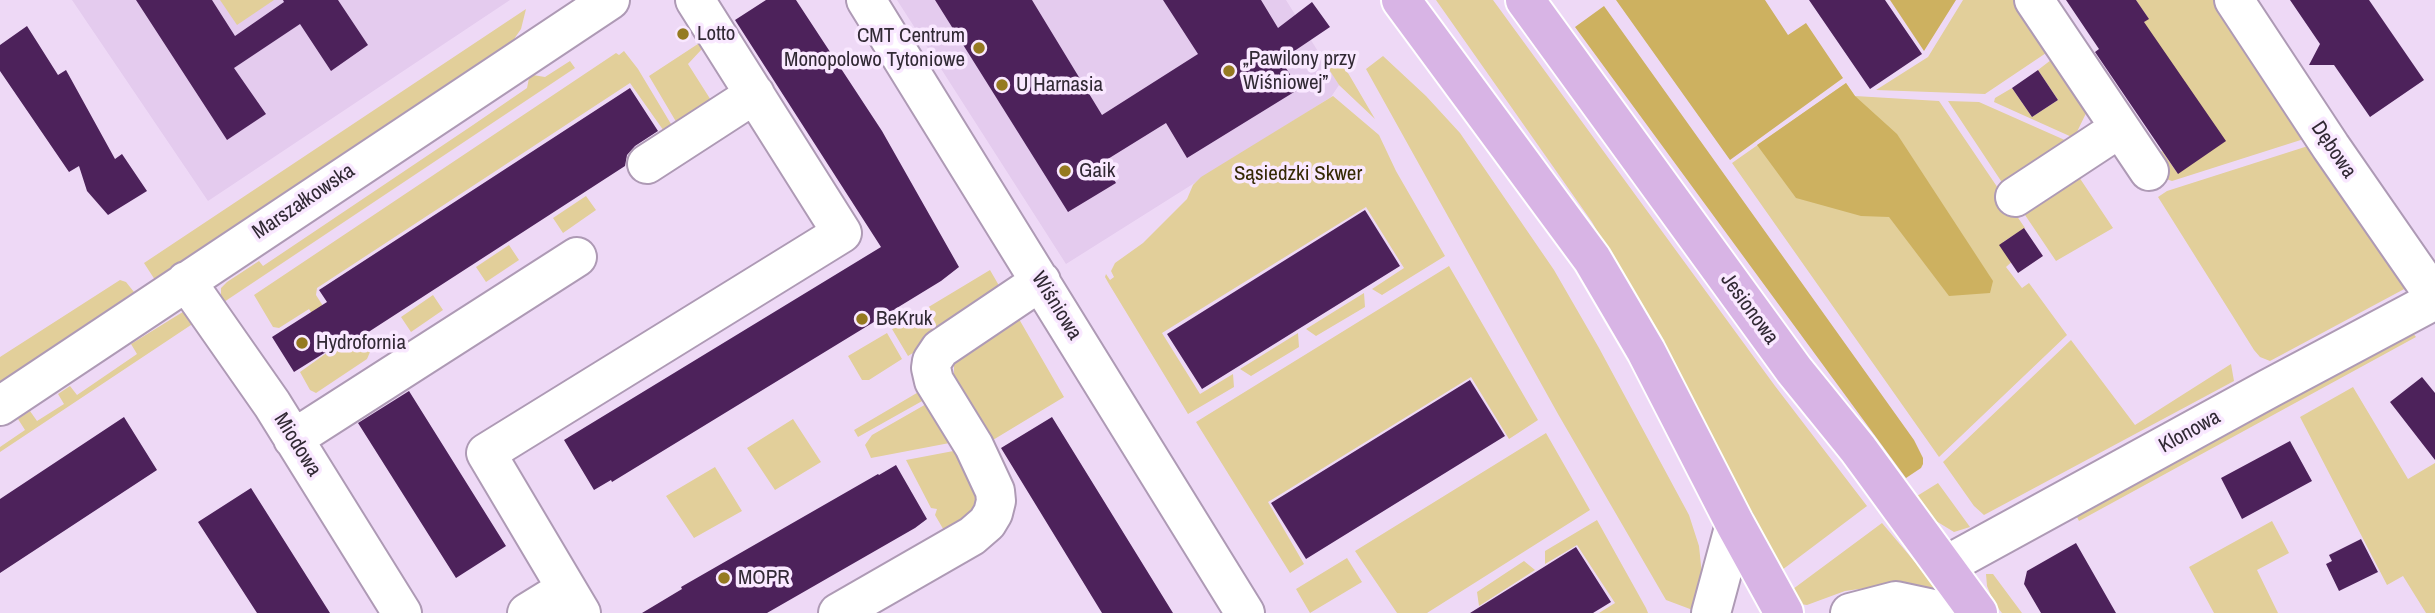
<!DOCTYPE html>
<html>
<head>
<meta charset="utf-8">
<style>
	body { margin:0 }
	canvas { display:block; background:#eed9f6 }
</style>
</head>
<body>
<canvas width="2435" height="613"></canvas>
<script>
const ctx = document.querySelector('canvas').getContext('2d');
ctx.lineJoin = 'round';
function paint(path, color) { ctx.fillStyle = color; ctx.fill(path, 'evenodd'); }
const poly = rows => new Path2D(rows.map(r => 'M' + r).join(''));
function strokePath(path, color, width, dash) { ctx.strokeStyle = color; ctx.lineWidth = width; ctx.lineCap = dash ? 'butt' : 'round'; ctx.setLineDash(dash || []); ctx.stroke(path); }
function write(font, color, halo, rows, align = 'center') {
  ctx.font = font + ' "Archivo Narrow",sans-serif'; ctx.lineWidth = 7; ctx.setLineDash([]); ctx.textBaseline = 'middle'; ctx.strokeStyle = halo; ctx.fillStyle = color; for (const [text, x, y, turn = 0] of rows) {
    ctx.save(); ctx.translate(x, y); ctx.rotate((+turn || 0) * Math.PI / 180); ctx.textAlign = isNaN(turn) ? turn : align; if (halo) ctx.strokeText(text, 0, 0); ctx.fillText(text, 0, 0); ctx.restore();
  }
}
const built = poly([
	[72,0,510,0,208,201],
	[897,0,1286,0,1339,85,1331,97,1066,264]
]);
const green = poly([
	[220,0,274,0,237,25],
	[1436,0,1493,0,1775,386,1867,506,1782,570,1693,400,1592,222],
	[1963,0,2024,0,2055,47,1985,94,1876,90,1928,57],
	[2136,0,2213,0,2307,138,2172,181,2166,179,2151,158,2162,151,2178,174,2144,22,2148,18],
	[526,9,521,29,512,42,155,280,144,263],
	[707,38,702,49,688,64,714,105,678,125,649,76],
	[1334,50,1351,78,1375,119,1339,85,1321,57],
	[624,51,638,69,674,129,666,134,630,83,317,288,316,295,350,348,363,342,370,352,367,359,316,393,310,390,300,372,335,347,309,309,279,328,273,327,254,295,616,53,619,55],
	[2060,53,2092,101,2074,138,1994,102,1995,98,2012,88,2032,117,2058,100,2038,70],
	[1383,56,1426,96,1460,133,1554,270,1599,348,1689,515,1699,546,1702,575,1698,612,1666,600,1558,414,1366,69],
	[570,61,575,68,221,304,221,288,227,282,259,261,263,266,473,125,527,88,529,78,533,75,545,77],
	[1846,83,1855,96,1939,101,2025,228,2003,242,2015,259,2006,267,2022,288,2029,283,2067,335,1939,457,1732,163],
	[1333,96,1379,135,1396,171,1445,256,1382,295,1372,289,1404,268,1366,207,1162,333,1200,394,1233,374,1234,387,1188,414,1109,284,1105,277,1106,274,1110,280,1114,277,1111,271,1115,263,1143,243,1187,199,1193,185,1201,177],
	[1948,101,1979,102,2067,141,2003,184],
	[2308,146,2408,287,2270,361,2260,357,2254,350,2158,197,2167,191],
	[2079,177,2113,228,2056,261,2023,212],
	[586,196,596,210,563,233,553,218],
	[509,245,519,260,486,282,476,267],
	[1449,266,1538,420,1509,439,1471,377,1268,502,1304,564,1290,573,1196,422],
	[990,270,1005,296,908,356,892,329],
	[120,280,126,282,134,292,0,382,0,357],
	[1364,293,1365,307,1316,336,1306,329],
	[433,295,443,310,411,332,401,317],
	[186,310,203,317,0,452,0,447,25,430,18,419,30,411,37,421,64,404,58,394,70,386,77,395,137,354,131,344],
	[1019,319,1064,397,988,443,954,379,954,365,956,359,982,339],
	[2407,325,2416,337,2079,521,2074,511],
	[887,333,902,359,869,380,862,380,848,356],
	[1298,333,1299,347,1251,376,1240,369],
	[2071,340,2135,425,2231,364,2234,381,1984,515,1974,506,1943,462],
	[927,387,924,400,858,437,854,430],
	[2353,387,2408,479,2435,463,2435,613,2426,613,2403,576,2387,585,2300,417],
	[935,399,960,441,871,458,865,445,872,435],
	[793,419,821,462,775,490,747,448],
	[1546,433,1590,510,1427,613,1397,613,1355,551],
	[964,449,981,506,949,539,935,515,937,509,931,508,906,460],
	[715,467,742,511,694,538,666,496],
	[1938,483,1970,527,1954,532,1931,518,1917,496],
	[1597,520,1646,608,1648,613,1599,613,1615,603,1577,545,1545,564,1545,551],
	[2272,521,2289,553,2257,570,2278,613,2214,613,2189,567],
	[1882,523,1942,594,1873,587,1845,591,1807,605,1800,604,1793,589],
	[1347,558,1362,582,1310,613,1296,589],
	[1524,561,1535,570,1479,606,1477,592],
	[1986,574,1993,574,2022,613,2002,613,1994,603,1987,586]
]);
const forest = poly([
	[1616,0,1765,0,1788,35,1806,23,1843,78,1730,160],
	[1890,0,1956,0,1924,51],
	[1604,6,1914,440,1923,458,1923,464,1921,468,1906,478,1575,27],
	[1846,83,1855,96,1897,134,1993,281,1990,293,1949,296,1889,217,1861,216,1796,198,1757,145]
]);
const building = poly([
	[136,0,212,0,235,36,284,2,283,0,338,0,368,45,331,71,300,24,234,68,266,114,227,140],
	[766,0,796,0,882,131,959,267,941,281,612,482,611,480,594,490,564,440,881,247,735,20],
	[935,0,1032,0,1102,115,1198,54,1163,0,1261,0,1278,28,1312,2,1330,27,1281,60,1299,89,1187,158,1166,123,1103,162,1116,183,1068,212],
	[1809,0,1885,0,1922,54,1870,89],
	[2066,0,2136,0,2149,19,2144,22,2226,141,2178,174,2095,52,2099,49],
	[2290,0,2369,0,2424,80,2370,117,2334,65,2309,65,2320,44],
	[27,26,58,75,66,70,115,159,122,154,147,191,108,215,87,191,79,166,69,172,0,71,0,45],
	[2038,70,2058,100,2032,117,2012,88],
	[630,88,658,131,635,146,627,155,625,166,353,342,350,337,294,372,272,337,327,302,319,290],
	[1365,210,1400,266,1202,389,1167,334],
	[2024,228,2043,256,2018,273,1999,245],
	[2422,377,2435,393,2435,460,2390,402],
	[1470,380,1505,436,1306,559,1271,503],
	[409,391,506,546,456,578,358,423],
	[124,417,157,470,0,573,0,499],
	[1052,417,1173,613,1102,613,1001,448],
	[2290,441,2312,481,2242,519,2221,478],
	[896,465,927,519,915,528,767,613,642,613,682,589,681,587,878,474,879,475],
	[251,488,330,613,257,613,198,522],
	[2361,539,2378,572,2339,591,2326,564,2332,561,2329,555],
	[2076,543,2116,613,2041,613,2024,584,2027,571],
	[1576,547,1611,602,1593,613,1470,613]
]);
const minor = poly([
	[866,0,1245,613],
	[2034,0,2149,171],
	[2234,0,2331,147,2435,297],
	[647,164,755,94],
	[2015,197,2120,128],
	[186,281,272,404,402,613],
	[0,406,610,0],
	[293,439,577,257],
	[1945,566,2268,389,2435,300],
	[527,613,566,589],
	[581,613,486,453,842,233,695,0],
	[838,613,972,536,987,523,993,513,996,501,995,491,974,446,934,381,931,368,932,361,940,349,1041,281],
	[1711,613,1735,524],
	[1850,613,1896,601,1952,613]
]);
const major = poly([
	[1401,0,1592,259,1646,351,1735,524,1784,613],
	[1525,0,1794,370,1858,449,1978,613]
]);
const markers = [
	[683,34,7,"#957a21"],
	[979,48,7,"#957a21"],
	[1229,71,7,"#957a21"],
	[1002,85,7,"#957a21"],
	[1065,171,7,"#957a21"],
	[862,319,7,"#957a21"],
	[302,343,7,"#957a21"],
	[724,578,7,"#957a21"]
];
const poiNames = [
	["Lotto",697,34],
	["CMT Centrum",965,36,"right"],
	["Monopolowo Tytoniowe",965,60,"right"],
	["„Pawilony przy",1243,59],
	["Wiśniowej”",1243,83],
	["U Harnasia",1016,85],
	["Gaik",1079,171],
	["BeKruk",876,319],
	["Hydrofornia",316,343],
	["MOPR",738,578]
];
const streetNames = [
	["Dębowa",2333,150,56],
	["Marszałkowska",304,202,-34],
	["Wiśniowa",1056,306,58],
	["Jesionowa",1749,309,54],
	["Klonowa",2190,432,-29],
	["Miodowa",297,445,58]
];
const parkNames = [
	["Sąsiedzki Skwer",1298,174]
];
paint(built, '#e4cbee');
paint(green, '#e2cf9a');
paint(forest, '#cdb160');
paint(building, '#4d225b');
strokePath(minor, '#ae9ab5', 42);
strokePath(major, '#fff', 42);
strokePath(minor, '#fff', 38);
strokePath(major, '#d8b4e5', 38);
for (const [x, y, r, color] of markers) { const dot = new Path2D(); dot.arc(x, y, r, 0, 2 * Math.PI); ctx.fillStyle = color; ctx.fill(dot); strokePath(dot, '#f9e8ff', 2.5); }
write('21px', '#312934', '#f9e8ff', poiNames, 'left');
write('21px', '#312934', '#f9e8ff', streetNames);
write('21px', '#342803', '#f9e8ff', parkNames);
</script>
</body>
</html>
